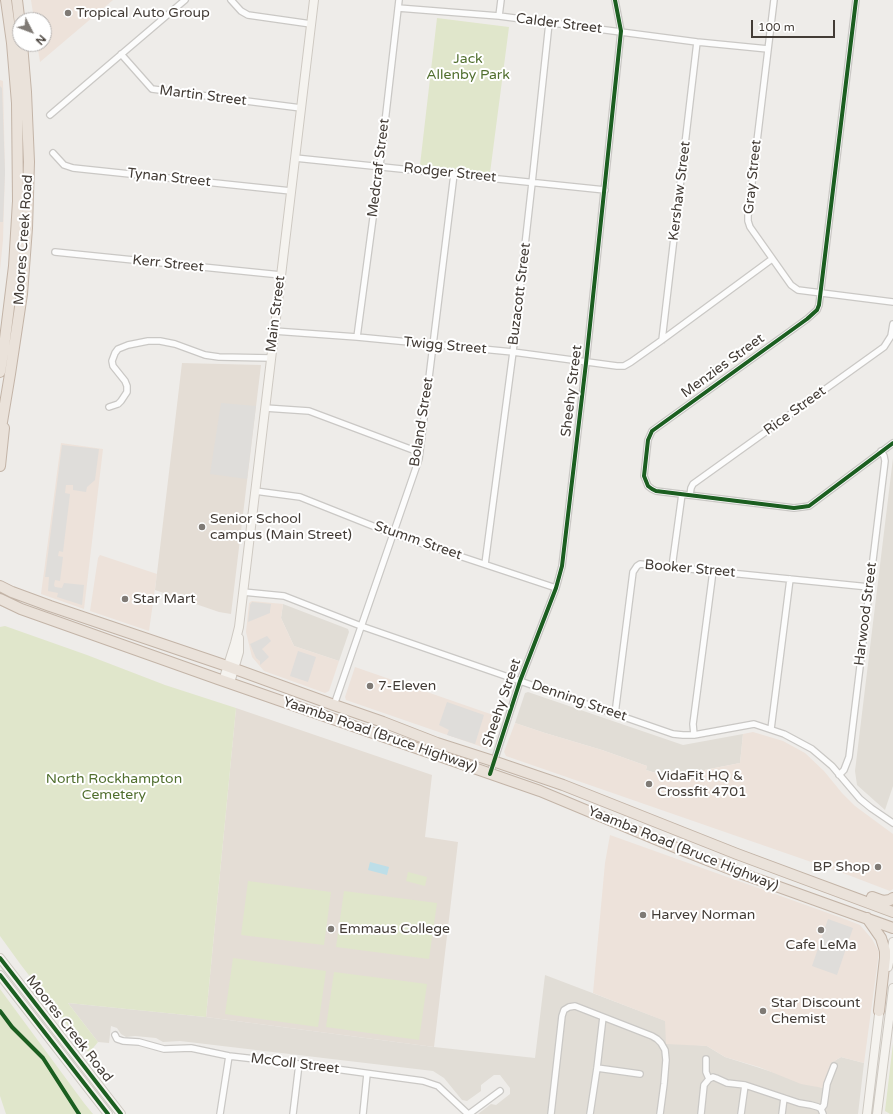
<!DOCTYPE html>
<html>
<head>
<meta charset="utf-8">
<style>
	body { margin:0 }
	#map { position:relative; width:893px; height:1114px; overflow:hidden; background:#eeece9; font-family:"Varela Round",sans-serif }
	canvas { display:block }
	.north { position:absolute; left:12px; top:12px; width:40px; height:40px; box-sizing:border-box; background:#fff; border:1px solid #b4b1af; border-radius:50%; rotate:132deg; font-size:11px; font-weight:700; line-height:16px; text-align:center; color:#433c36 }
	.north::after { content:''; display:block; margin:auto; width:14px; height:18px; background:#7f7a75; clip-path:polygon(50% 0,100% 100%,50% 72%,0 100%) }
	.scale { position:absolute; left:751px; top:20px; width:84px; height:18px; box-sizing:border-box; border:2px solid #433c36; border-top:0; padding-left:5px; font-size:12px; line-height:14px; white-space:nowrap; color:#433c36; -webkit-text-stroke:3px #fff; paint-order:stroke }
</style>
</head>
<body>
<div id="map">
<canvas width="893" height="1114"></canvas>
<div class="north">N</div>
<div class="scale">100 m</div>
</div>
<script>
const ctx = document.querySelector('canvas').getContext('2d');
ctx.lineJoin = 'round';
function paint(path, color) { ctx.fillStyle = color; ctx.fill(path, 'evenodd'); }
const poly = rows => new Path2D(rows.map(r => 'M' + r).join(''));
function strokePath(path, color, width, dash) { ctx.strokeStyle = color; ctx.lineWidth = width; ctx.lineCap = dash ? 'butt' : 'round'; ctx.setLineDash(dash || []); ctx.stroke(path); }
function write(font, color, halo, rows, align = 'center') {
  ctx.font = font + ' "Varela Round",sans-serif'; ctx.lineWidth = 4; ctx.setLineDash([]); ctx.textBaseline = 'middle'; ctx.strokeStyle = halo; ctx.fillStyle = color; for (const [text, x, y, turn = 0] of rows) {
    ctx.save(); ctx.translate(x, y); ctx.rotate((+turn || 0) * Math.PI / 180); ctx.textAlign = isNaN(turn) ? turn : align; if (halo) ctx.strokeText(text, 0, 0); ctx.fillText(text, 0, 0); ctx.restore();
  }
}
const residential = poly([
	[893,458,893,786,885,810,857,785,855,771],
	[283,604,348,629,349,632,339,661,294,646,281,618],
	[528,692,683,745,743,734,740,763,669,777,646,770,647,766,602,750,545,733,515,723,525,693],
	[545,975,666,1021,697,1045,707,1046,725,1057,823,1088,831,1063,841,1057,864,1063,858,1114,478,1114,491,1104,496,1105,510,1094,510,1088,500,1075,494,1075,481,1085,481,1091,467,1101,462,1100,444,1078,433,1071,197,1043,180,1041,163,1042,156,1038,135,1036,126,1037,121,1034,117,1028,111,1026,109,1043,98,1042,68,1003,206,1017,434,1047,535,1058]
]);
const commercial = poly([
	[31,0,113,0,40,62,37,44,44,44,44,20,34,20],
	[0,80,3,81,5,172,3,240,0,270],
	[61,443,103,449,84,609,41,594],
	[100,555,157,574,149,631,90,611,98,558],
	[252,601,283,604,281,618,294,646,339,661,329,691,325,693,264,671,252,657,246,632,249,603],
	[355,667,499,717,488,749,346,700,345,697],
	[515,723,545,733,602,750,647,766,646,770,669,777,740,763,743,734,753,732,783,741,805,753,824,771,842,793,855,806,893,834,893,889,890,891,843,873,506,756,504,752],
	[610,835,842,918,860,925,872,939,879,952,864,1063,841,1057,831,1063,823,1088,801,1084,759,1067,725,1057,707,1046,666,1044,665,1021,593,993,605,863]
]);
const education = poly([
	[182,363,261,365,231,614,219,612,155,590],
	[236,708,432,775,425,837,458,842,434,1047,206,1017]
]);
const green = poly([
	[437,18,509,27,490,173,420,165],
	[5,626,87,655,165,685,236,708,206,1017,68,1003,98,1042,89,1053,21,965,0,936,0,627],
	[408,872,427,877,425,886,406,881],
	[248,881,331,892,324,945,241,935],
	[344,891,437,903,429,959,336,947],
	[233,958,326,971,318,1027,225,1014],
	[334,972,427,984,419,1040,326,1027],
	[0,989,84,1103,93,1114,6,1114,0,1096],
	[893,1043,893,1114,890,1114,885,1111]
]);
const parking = poly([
	[0,86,2,88,5,172,3,222,0,222],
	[221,403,256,406,247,479,210,474],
	[62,445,99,449,95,480,87,487,86,492,73,490,73,485,66,485,65,493,70,494,63,552,59,551,58,556,63,557,60,581,55,580,54,585,55,587,62,588,64,583,84,585,82,605,57,597,58,593,48,591,49,577,45,577],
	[252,602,271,604,270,611,270,613,248,622,250,605],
	[267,636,271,641,262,649,269,657,260,665,260,661,256,658,250,644],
	[298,651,316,657,308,682,290,676],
	[447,702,484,715,475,744,447,735,449,730,439,725],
	[828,919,853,928,837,975,812,966]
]);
const water = poly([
	[370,862,389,867,387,875,368,870]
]);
const street = poly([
	[231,0,241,11,248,15,311,24],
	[774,0,748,216,748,221,750,227,791,285,798,290,893,302],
	[856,0,819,305,817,310,807,319,652,431,648,440,644,476,648,486,652,489,656,491,794,508,802,507,809,506,893,443],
	[398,8,499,16,697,42,768,49],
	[499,16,501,0],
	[121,54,152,89,301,108],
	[50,115,185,0],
	[53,153,64,165,73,168,291,191],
	[295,158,605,190],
	[55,252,281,275],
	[274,331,357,337,513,352,617,366,624,366,631,362,662,340,772,259],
	[357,337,380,166,399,0],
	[662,340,697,42],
	[109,407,118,404,121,401,127,392,127,386,125,381,113,366,112,361,115,353,118,349,128,345,148,341,160,341,175,344,205,355,219,357,271,358],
	[265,408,309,411,413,450,420,451],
	[255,491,300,497,393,534,556,588],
	[690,495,691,488,693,484,884,347,891,336,893,324],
	[485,564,513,352,532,183,549,23],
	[672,567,682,494],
	[243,592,284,596,361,626,673,734,683,735,694,735,754,724,784,734,812,749,832,766,860,799,871,808,893,823],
	[334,705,419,459,454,174],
	[615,714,633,572,637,566,640,564,869,587],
	[771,729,790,579],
	[694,735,693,724,713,571],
	[490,774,520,681,556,588,562,566,586,363,621,31,615,0],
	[839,775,844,770,849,757,885,461,884,456,881,451],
	[115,1035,117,1039,123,1041,139,1042,164,1049,191,1048,229,1056,299,1064,423,1081,438,1086,468,1114],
	[706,1059,706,1072,709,1079],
	[597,1068,640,1074],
	[821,1109,824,1105,827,1084,834,1066],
	[220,1114,229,1056],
	[293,1114,299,1064],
	[363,1114,367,1074],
	[469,1114,500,1091],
	[551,1114,562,1016,564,1010,569,1007,575,1006,652,1036,657,1039,661,1043,665,1050,666,1060,664,1084,660,1114],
	[590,1114,597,1068,603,1017],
	[701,1114,704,1085,709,1079,713,1077,716,1078,727,1083,745,1085,799,1103,811,1105,818,1107,821,1109,823,1114],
	[741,1114,745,1085],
	[782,1114,784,1098]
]);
const secondary = poly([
	[223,681,235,643,239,627,314,0],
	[230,683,239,652,239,638],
	[0,958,121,1114],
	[888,967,893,942],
	[0,975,108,1114],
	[867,1114,880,1006],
	[877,1114,893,988]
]);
const highway = poly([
	[17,0,20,25],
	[0,372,4,347,14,266,18,201,17,103,12,43,6,0],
	[0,434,10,374,22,294,27,228,29,162,26,92,22,44],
	[0,466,4,428],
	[0,586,12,592,50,606,224,665,334,705,383,722,437,743,493,761,563,785,737,854,893,912],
	[0,599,21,609,218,679,540,791,679,849,740,873,893,928],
	[872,897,883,901,890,900,893,898],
	[867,918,881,938,885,951,885,958,879,1011]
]);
const cycleway = poly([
	[856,0,819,305,817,310,807,319,652,431,648,440,644,476,648,486,652,489,656,491,794,508,802,507,809,506,893,443],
	[490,774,520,681,556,588,562,566,586,363,621,31,615,0],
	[0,958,121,1114],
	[0,975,108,1114],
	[0,1011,12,1027,43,1058,79,1114]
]);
const markers = [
	[68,13,4,"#7f7a75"],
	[202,527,4,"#7f7a75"],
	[125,599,4,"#7f7a75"],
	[370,686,4,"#7f7a75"],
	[649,784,4,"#7f7a75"],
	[878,867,4,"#7f7a75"],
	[643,915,4,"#7f7a75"],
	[331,929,4,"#7f7a75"],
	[821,930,4,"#7f7a75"],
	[763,1011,4,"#7f7a75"]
];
const poiNames = [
	["Tropical Auto Group",76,13],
	["Senior School",210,519],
	["campus (Main Street)",210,535],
	["Star Mart",133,599],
	["7-Eleven",378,686],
	["VidaFit HQ &",657,776],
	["Crossfit 4701",657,792],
	["BP Shop",870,867,"right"],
	["Harvey Norman",651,915],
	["Emmaus College",339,929],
	["Cafe LeMa",821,945,"center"],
	["Star Discount",771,1003],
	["Chemist",771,1019]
];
const streetNames = [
	["Calder Street",559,24,7],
	["Martin Street",203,96,7],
	["Medcraf Street",379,168,-83],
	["Rodger Street",450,173,6],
	["Gray Street",753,177,-84],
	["Tynan Street",169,178,6],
	["Kershaw Street",680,191,-83],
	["Moores Creek Road",24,240,-86],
	["Kerr Street",168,264,6],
	["Buzacott Street",520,294,-83],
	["Main Street",276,314,-83],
	["Twigg Street",445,346,5],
	["Menzies Street",723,366,-36],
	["Sheehy Street",572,391,-83],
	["Rice Street",795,411,-36],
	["Boland Street",422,422,-81],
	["Stumm Street",418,541,19],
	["Booker Street",690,569,5],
	["Harwood Street",866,614,-83],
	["Denning Street",579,701,19],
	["Sheehy Street",502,703,-71],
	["Yaamba Road (Bruce Highway)",380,735,19],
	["Yaamba Road (Bruce Highway)",683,849,22],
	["Moores Creek Road",69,1029,52],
	["McColl Street",295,1064,7]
];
const parkNames = [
	["Jack",468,59],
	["Allenby Park",468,75],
	["North Rockhampton",114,779],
	["Cemetery",114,795]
];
paint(residential, '#e1ddd6');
paint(commercial, '#ede2da');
paint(education, '#e4ddd5');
paint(green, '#e0e6cb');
paint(parking, '#dfddda');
paint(water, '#bddee8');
strokePath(street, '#cac8c5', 8);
strokePath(secondary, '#cec9c2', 10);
strokePath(highway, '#c3b4a7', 12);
strokePath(street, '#fcfcfc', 5.5);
strokePath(secondary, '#f5f3ef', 8);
strokePath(highway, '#eae2da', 10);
strokePath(cycleway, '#1b5e20', 4);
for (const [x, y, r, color] of markers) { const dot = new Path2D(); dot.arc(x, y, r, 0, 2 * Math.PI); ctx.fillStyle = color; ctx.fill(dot); strokePath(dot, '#fff', 1.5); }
write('14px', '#433c36', '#fff', poiNames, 'left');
write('14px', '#433c36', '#fff', streetNames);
write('14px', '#516f2f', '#fff', parkNames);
</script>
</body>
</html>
